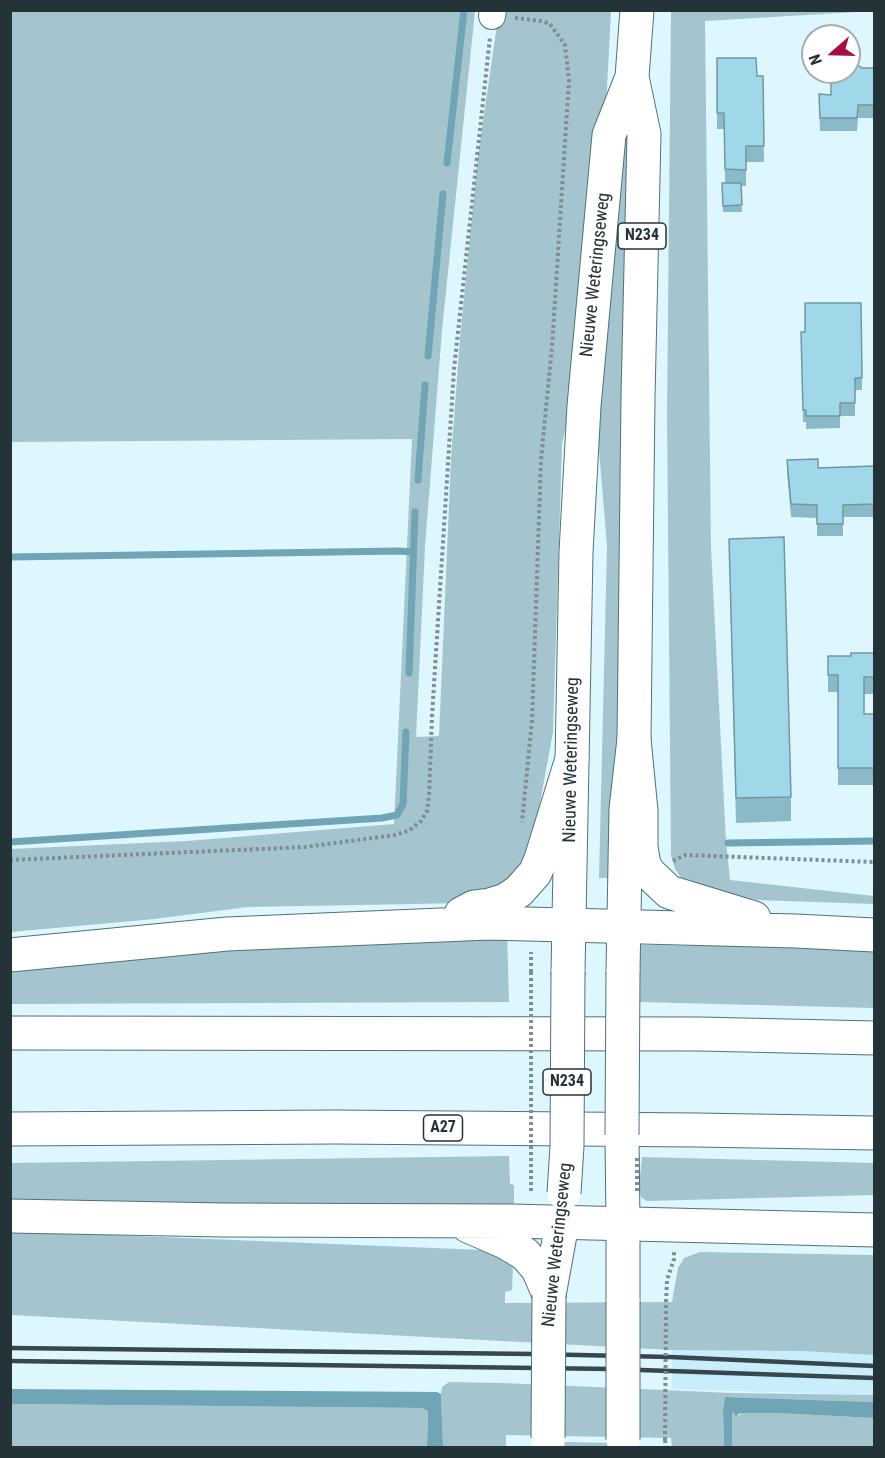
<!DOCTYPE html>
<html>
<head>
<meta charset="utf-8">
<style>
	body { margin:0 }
	#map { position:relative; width:885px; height:1458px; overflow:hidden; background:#def6fd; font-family:"Roboto Condensed",sans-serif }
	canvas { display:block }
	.frame { position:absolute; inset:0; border:12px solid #243338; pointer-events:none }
	.north { position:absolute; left:801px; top:24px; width:60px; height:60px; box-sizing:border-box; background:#fff; border:2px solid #a7adaf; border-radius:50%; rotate:250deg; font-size:16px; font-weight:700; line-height:24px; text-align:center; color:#243338 }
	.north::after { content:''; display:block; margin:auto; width:21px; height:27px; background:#a60f46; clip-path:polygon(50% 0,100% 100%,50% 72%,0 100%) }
</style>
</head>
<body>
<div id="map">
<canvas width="885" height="1458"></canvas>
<div class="frame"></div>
<div class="north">N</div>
</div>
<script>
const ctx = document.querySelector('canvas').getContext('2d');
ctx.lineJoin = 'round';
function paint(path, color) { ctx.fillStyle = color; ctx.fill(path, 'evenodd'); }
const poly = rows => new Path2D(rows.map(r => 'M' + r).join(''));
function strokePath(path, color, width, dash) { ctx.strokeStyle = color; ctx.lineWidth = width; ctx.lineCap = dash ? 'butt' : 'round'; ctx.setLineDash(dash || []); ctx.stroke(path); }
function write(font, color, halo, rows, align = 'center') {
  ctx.font = font + ' "Roboto Condensed",sans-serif'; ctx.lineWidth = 6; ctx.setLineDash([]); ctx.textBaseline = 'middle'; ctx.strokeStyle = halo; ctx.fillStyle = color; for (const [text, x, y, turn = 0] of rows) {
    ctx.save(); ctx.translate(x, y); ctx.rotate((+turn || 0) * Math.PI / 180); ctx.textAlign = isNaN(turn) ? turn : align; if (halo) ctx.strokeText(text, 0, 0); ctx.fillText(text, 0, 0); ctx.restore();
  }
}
const built = poly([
	[672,1350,803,1351,874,1355,874,1395,672,1389]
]);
const green = poly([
	[10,11,475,11,442,330,425,547,416,737,439,736,451,459,460,338,478,156,499,11,611,11,604,145,584,342,562,444,553,732,532,846,526,860,503,885,466,903,248,907,154,919,11,932,11,849,187,841,394,824,412,439,11,442],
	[671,11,874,11,705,21,711,548,726,842,730,880,874,896,874,904,756,900,717,892,684,882,675,869,671,855,667,416],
	[631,130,617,878,599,878,607,546,597,426,618,139],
	[507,931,509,1002,11,1004,10,964],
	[640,945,874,947,874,1008,640,1002],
	[509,1156,510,1184,514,1185,514,1215,11,1204,11,1163],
	[642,1157,874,1163,874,1195,647,1201,641,1197,639,1186],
	[10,1231,483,1250,495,1252,513,1265,512,1290,505,1292,505,1303,672,1302,678,1268,684,1258,700,1252,874,1255,874,1355,803,1351,672,1350,11,1315],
	[449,1382,502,1383,732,1393,874,1395,874,1402,725,1397,723,1411,724,1447,672,1447,671,1438,506,1435,506,1447,443,1448,441,1393,442,1387],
	[10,1404,422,1408,428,1410,427,1447,11,1447],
	[735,1411,736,1417,742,1413,776,1413,874,1418,874,1447,732,1447,732,1413],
	[565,1442,613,1443,613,1447,564,1448]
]);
const water = poly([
	[10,1389,437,1392,441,1394,443,1447,427,1447,428,1411,422,1408,11,1404],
	[725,1397,874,1402,874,1418,776,1413,742,1413,738,1414,736,1418,734,1412,732,1413,732,1447,724,1447,723,1411]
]);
const stream = poly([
	[447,163,464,10],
	[428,356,443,194],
	[418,480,425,385],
	[10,557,399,551,413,552],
	[409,673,415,512],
	[10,842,382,818,397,815,403,804,406,732],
	[728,843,874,841]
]);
const path = poly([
	[515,18,542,21,550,24,565,45,569,80,552,347,541,460,532,721,522,822],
	[10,860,305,847,395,835,410,830,421,821,427,811,429,796,432,716,454,369,490,37],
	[673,861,685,855,874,862],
	[531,972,531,952],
	[666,1302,667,1280,674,1259,674,1251],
	[665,1440,666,1448]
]);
const street = poly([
	[492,16,493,10]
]);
const secondary = poly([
	[623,1225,623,1302],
	[549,1295,562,1224]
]);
const primary = poly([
	[568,972,576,552,584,406,609,135,632,77,637,10],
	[623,972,626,809,634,739,638,397,644,134,632,77],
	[622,1135,623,1225]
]);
const highway = poly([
	[634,739,641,811,641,847,644,865,649,873,669,892,754,918],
	[461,914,474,907,490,905,506,900,519,891,535,873,541,859,572,759],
	[10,955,227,934,489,923,796,931,874,935],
	[10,1033,700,1034,874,1038],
	[10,1129,335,1127,696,1130,874,1133],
	[10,1216,224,1220,511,1221,874,1230],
	[468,1226,505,1242,525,1254,538,1269,549,1295]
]);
const rail = poly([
	[10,1348,533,1354,670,1357,874,1366],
	[10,1361,611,1369,874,1378]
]);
const pathBridge = poly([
	[531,972,531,1193],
	[637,1158,637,1193],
	[665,1440,666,1302]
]);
const secondaryBridge = poly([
	[548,1438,549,1295],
	[623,1440,623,1302]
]);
const primaryBridge = poly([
	[622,1135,623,972],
	[564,1193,567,1146,568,972]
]);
const wall = poly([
	[717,58,757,76,763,76,764,162,746,162,746,186,741,186,742,212,723,212,722,183,725,183,724,129,717,129],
	[862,68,874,68,874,118,858,118,857,131,820,131,819,94,831,95],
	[861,303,862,390,855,390,855,416,840,416,840,428,806,429,806,422,803,422,801,332,805,332],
	[787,460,818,468,874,466,874,517,843,517,843,536,817,536,817,518,791,517,787,472],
	[729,539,791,797,791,821,736,823],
	[874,653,874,694,864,694,864,714,874,714,874,785,838,785,838,692,828,692,828,656,851,656]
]);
const building = poly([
	[717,58,756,58,757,76,763,76,764,146,746,146,746,170,725,169,724,113,717,113,717,58],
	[858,65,862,68,874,68,874,105,858,105,857,118,820,118,819,94,831,95,831,72,849,72,849,66,858,65],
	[722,183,741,183,742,205,723,206,722,183],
	[805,303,861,303,862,378,855,378,855,403,840,403,840,416,806,416,806,410,803,410,801,332,805,332,805,303],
	[818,459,818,468,874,466,874,504,843,505,843,524,817,524,817,505,791,504,787,460,818,459],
	[784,537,791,797,736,798,729,539,784,537],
	[851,653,874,653,874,677,864,677,864,714,874,714,874,768,838,768,838,675,828,675,828,656,851,656,851,653]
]);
const shields = [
	[642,236,48],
	[567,1082,48],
	[443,1128,39]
];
const shieldNames = [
	["N234",642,236],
	["N234",567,1082],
	["A27",443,1128]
];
const streetNames = [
	["Nieuwe Weteringseweg",596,275,-84],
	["Nieuwe Weteringseweg",572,760,-89],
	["Nieuwe Weteringseweg",558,1245,-84]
];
paint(built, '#c7eefa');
paint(green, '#a4c4ce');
paint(water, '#6fa5b5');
strokePath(stream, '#6fa5b5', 7);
strokePath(street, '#4e727d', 28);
strokePath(secondary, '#4e727d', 35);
strokePath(primary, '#4e727d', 35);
strokePath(highway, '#4e727d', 35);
strokePath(path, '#7b8f94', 4, [3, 3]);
strokePath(street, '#fff', 26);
strokePath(secondary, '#fff', 33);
strokePath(primary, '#fff', 33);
strokePath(highway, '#fff', 33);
strokePath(rail, '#37474c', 4.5);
strokePath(secondaryBridge, '#4e727d', 35, []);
strokePath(primaryBridge, '#4e727d', 35, []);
strokePath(pathBridge, '#7b8f94', 4, [3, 3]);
strokePath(secondaryBridge, '#fff', 33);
strokePath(primaryBridge, '#fff', 33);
paint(wall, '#8abac8');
paint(building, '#a1d8e9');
strokePath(building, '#7197a3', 1.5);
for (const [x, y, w] of shields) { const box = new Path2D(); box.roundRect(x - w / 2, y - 13, w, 26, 4.5); ctx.fillStyle = '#fff'; ctx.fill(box); strokePath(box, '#243338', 1.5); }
write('bold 16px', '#243338', null, shieldNames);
write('18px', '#243338', '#fff', streetNames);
</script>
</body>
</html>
